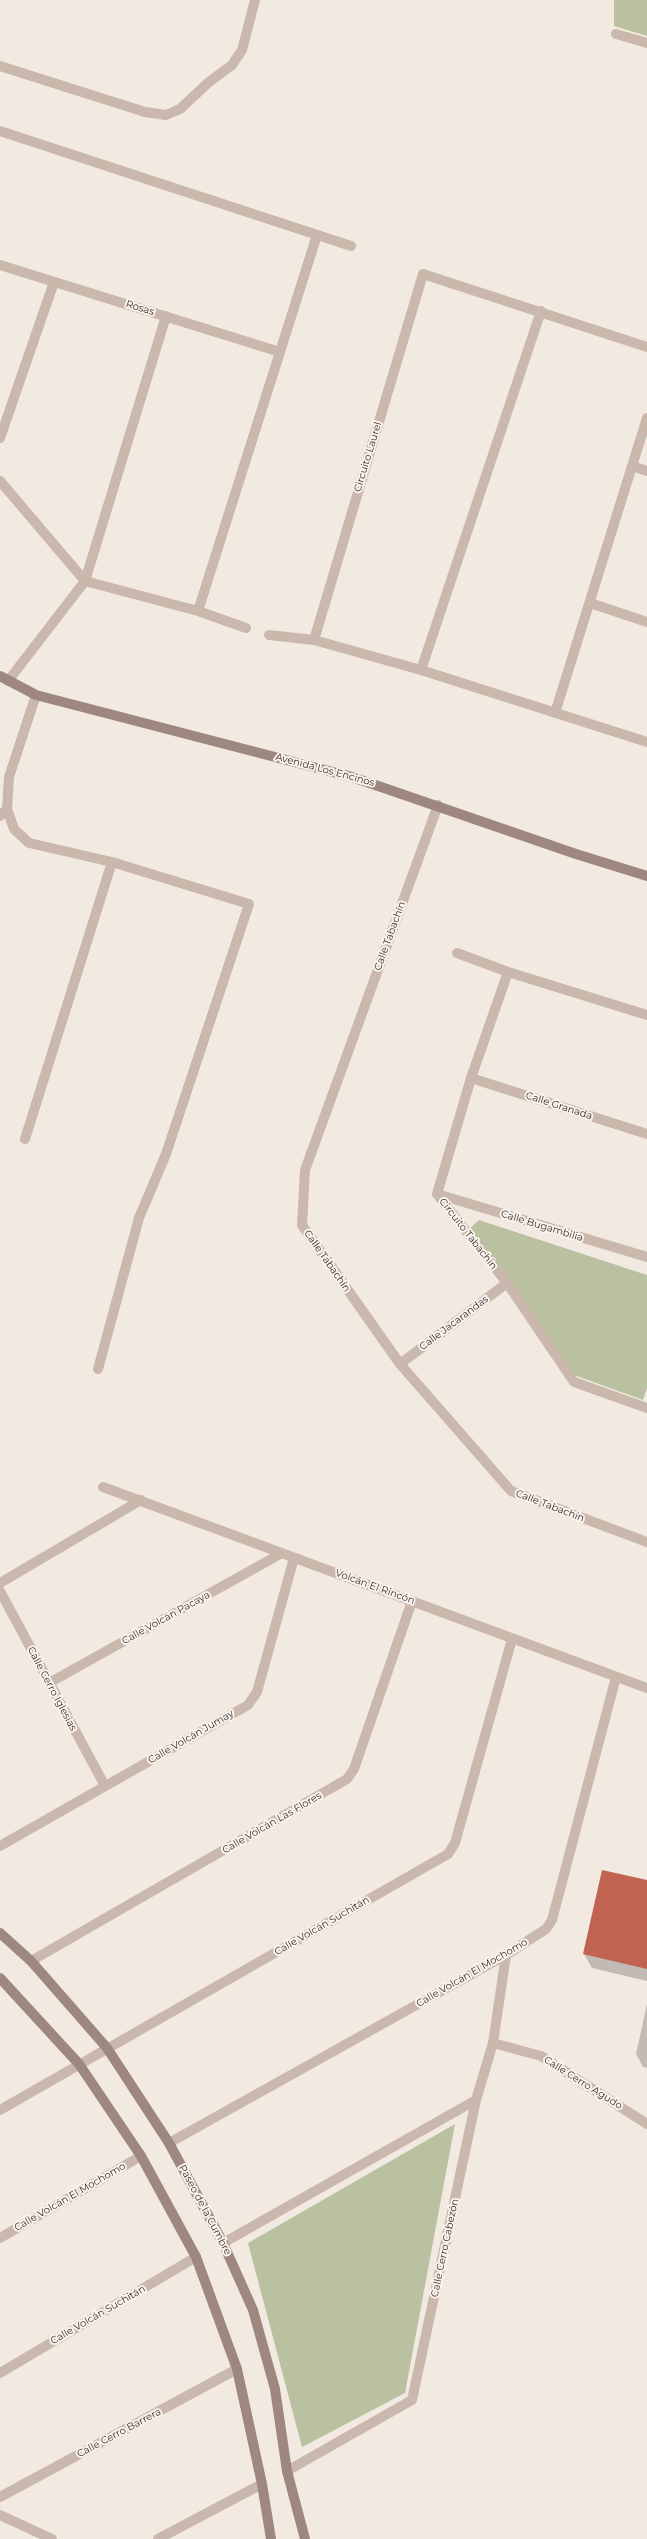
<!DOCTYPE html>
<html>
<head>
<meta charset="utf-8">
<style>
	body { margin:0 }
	canvas { display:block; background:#f2e9e1 }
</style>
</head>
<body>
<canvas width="647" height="2539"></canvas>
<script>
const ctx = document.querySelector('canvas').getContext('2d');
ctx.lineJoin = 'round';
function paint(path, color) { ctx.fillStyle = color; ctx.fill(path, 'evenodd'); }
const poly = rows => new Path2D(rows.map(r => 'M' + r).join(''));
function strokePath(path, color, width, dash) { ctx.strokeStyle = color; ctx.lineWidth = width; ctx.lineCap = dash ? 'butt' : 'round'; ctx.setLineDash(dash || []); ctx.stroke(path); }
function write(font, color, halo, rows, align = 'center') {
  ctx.font = font + ' Montserrat,sans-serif'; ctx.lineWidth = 4; ctx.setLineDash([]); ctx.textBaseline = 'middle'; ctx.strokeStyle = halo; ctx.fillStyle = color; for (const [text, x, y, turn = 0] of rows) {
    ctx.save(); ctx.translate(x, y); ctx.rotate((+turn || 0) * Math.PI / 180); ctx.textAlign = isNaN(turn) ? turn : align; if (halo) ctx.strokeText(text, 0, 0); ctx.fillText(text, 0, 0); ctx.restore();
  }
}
const green = poly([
	[614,0,647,0,647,36,614,26],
	[479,1220,647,1275,647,1388,643,1400,574,1375,469,1229],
	[455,2124,405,2393,302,2447,248,2243]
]);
const shadow = poly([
	[647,1883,647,1981,592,1968,584,1954],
	[647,2004,647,2068,643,2067,636,2054]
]);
const building = poly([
	[602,1870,647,1880,647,1969,583,1954]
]);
const lane = poly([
	[0,816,7,809]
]);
const street = poly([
	[616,34,647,43],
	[0,66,145,112,166,115,180,109,209,82,232,65,242,50,255,0],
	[0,131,351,246],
	[0,265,280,352],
	[0,438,54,282],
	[632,466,647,471],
	[0,481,85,581,198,611,317,235],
	[590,603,647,622],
	[198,611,246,628],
	[269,635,314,640,421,670,647,742],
	[314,640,423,274,647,347],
	[421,670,541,311],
	[8,681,85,581,166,316],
	[36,695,9,777,7,809,14,829,29,843,112,862,249,904,166,1154,139,1218,98,1369],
	[555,713,647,418],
	[438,805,305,1170,302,1225,400,1364,511,1491,647,1542],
	[457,953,508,972,647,1015],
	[471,1078,647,1134],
	[25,1139,112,862],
	[437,1194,507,1283,574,1382,647,1408],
	[437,1194,471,1078,508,972],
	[437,1194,647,1257],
	[400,1364,507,1283],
	[103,1487,647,1688],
	[0,1583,141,1500],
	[0,1591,105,1786],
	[49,1683,282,1553],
	[0,1846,248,1705,257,1692,294,1558],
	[31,1961,347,1779,354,1769,412,1601],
	[493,2043,541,2056,647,2124],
	[0,2110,448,1854,455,1843,512,1639],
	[169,2143,506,1955,546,1929,552,1920,616,1677],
	[0,2238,141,2156],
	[223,2243,476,2100],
	[0,2373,196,2257],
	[287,2471,412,2400,476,2100,493,2043,506,1955],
	[0,2497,237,2369],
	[0,2515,52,2539],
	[158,2539,262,2484]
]);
const secondary = poly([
	[0,676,36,695,352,777,576,854,647,876],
	[0,1933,31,1961,107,2048,169,2143,223,2243,253,2310,275,2389,287,2471,305,2539],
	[0,1978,79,2064,141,2156,196,2257,237,2369,262,2484,271,2539]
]);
const streetNames = [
	["Rosas",140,308,17],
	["Circuito Laurel",368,457,-73],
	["Avenida Los Encinos",325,770,15],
	["Calle Tabachín",390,936,-70],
	["Calle Granada",559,1106,18],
	["Calle Bugambilia",542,1226,17],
	["Circuito Tabachin",468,1234,52],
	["Calle Tabachín",327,1261,55],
	["Calle Jacarandas",454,1323,-37],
	["Calle Tabachín",550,1506,21],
	["Volcán El Rincón",375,1587,20],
	["Calle Volcán Pacaya",166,1618,-29],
	["Calle Cerro Iglesias",52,1689,62],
	["Calle Volcán Jumay",191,1737,-30],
	["Calle Volcán Las Flores",272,1823,-30],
	["Calle Volcán Suchitán",322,1926,-30],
	["Calle Volcán El Mochomo",472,1973,-30],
	["Calle Cerro Agudo",583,2083,32],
	["Calle Volcán El Mochomo",70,2197,-30],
	["Paseo de la Cumbre",205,2210,62],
	["Calle Cerro Cabezón",445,2248,-78],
	["Calle Volcán Suchitán",98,2315,-30],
	["Calle Cerro Barrera",119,2433,-28]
];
paint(green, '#b9c1a1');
paint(shadow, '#0003');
paint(building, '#c06351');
strokePath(lane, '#cab8ad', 10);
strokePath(street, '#cab8ad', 10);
strokePath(secondary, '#9e877e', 10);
write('10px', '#392e2b', '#faf3ed', streetNames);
</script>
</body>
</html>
